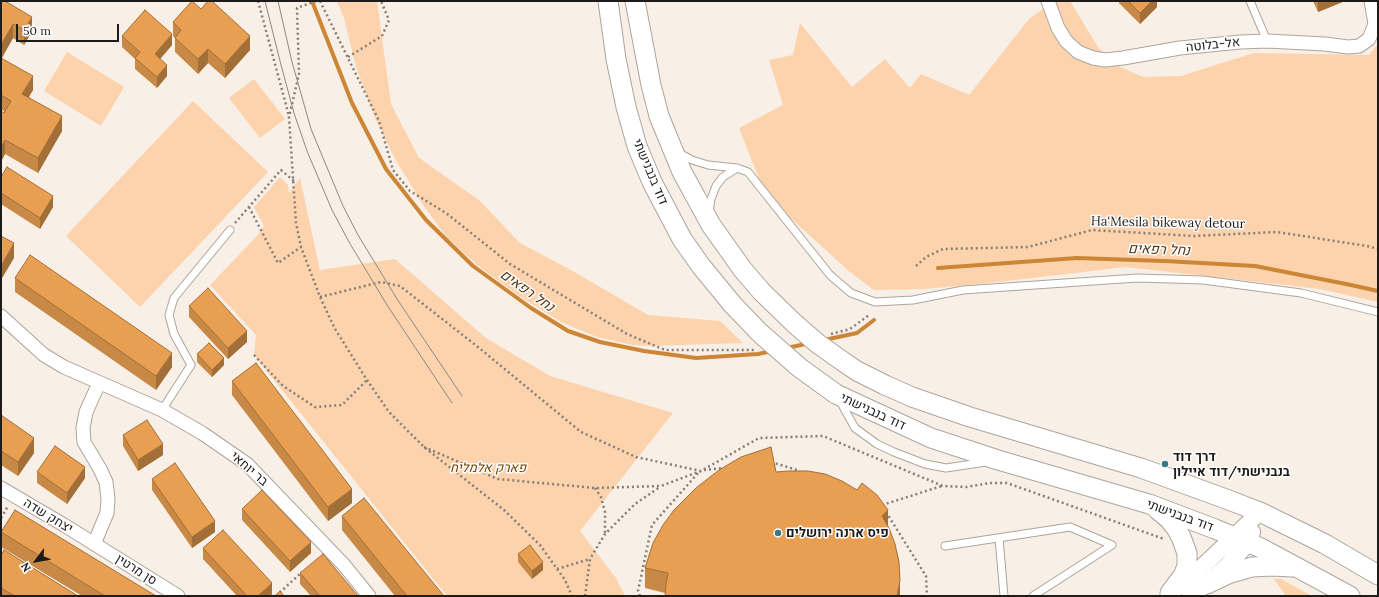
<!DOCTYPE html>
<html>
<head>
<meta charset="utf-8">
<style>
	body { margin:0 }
	#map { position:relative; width:1379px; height:597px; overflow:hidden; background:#f8efe6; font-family:Lora,serif }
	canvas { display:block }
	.frame { position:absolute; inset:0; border:2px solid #1f1b18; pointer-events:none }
	.north { position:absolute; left:16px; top:541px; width:40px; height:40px; -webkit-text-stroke:3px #fefefe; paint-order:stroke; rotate:238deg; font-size:11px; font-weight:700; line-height:16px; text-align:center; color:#1f1b18 }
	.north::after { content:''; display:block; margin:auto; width:14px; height:18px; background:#1f1b18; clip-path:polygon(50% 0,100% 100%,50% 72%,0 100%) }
	.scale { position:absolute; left:16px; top:24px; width:103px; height:18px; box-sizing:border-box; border:2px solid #1f1b18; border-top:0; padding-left:5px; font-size:12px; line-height:14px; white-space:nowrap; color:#1f1b18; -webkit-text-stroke:3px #fefefe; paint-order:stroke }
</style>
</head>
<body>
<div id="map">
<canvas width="1379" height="597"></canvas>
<div class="frame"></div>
<div class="north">N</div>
<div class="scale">50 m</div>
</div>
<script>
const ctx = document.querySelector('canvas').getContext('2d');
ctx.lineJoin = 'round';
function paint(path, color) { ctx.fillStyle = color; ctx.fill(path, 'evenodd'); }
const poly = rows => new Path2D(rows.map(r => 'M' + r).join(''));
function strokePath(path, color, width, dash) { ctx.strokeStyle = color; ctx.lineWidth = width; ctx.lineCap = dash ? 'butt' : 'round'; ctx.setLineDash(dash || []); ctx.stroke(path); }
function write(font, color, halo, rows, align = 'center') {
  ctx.font = font + ' Lora,Heebo,serif'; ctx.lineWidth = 3; ctx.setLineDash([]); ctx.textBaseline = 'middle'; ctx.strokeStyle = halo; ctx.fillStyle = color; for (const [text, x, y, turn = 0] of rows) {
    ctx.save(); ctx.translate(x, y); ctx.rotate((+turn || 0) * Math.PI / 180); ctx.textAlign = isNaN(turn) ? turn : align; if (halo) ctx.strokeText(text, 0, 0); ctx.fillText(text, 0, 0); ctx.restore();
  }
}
const green = poly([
	[337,1,377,1,391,104,419,158,479,200,520,243,571,270,648,315,720,321,743,343,653,346,632,345,597,337,561,322,521,297,477,265,445,235,423,205,394,157,376,120,356,67,344,18],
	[1054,1,1070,1,1098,47,1116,65,1143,77,1181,76,1254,53,1369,55,1378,44,1378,302,1320,289,1126,267,980,284,926,289,874,290,850,272,766,196,739,128,783,105,769,60,793,55,800,23,852,87,885,59,910,88,921,74,969,95,1029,19],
	[67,52,124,87,101,126,44,91],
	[254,79,285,119,260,138,229,98],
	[193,101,268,172,140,307,66,236],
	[280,177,288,185,289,193,300,178,320,270,395,259,486,338,550,376,673,413,580,531,616,578,625,596,447,596,254,355,256,335,210,285,258,235,264,226,254,207],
	[1274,579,1281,579,1312,596,1286,596]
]);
const stream = poly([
	[312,1,352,103,386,169,426,220,473,266,531,308,568,331,600,342,644,351,696,358,758,354,772,351],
	[938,268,1077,258,1165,261,1255,266,1351,285,1378,291],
	[824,340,857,333,874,320],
	[787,348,810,343]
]);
const path = poly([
	[258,1,289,116],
	[316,1,297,8,299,74,289,117,296,223,301,247,320,297,335,329,367,380,389,412,424,447,504,510,540,545,565,580,572,596],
	[320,1,379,121,393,170,410,191,446,213,510,264,627,334,665,350,754,350],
	[348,57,382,36,389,20,381,1],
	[249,207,278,263,301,247],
	[235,223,281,170,294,181],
	[916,266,926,257,943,249,1028,247,1092,230,1194,236,1277,232,1367,246,1378,249],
	[320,297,381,282,400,286,478,347,581,432,636,457,701,471],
	[831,334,850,329,869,315],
	[254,355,283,386,315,407,342,405,367,380],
	[424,447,498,479,595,488,661,486,701,471,759,438,823,436,943,486,966,487,990,483,1007,483,1164,539],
	[771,462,800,471],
	[704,470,724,468],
	[595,488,601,497,605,512,605,533],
	[882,505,942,486],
	[886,512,926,576,927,596],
	[1,518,8,506],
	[557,569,590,559],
	[276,596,302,572],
	[585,596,590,559,605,534,635,504,660,487],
	[640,596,638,591,652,525,699,472]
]);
const service = poly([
	[1250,1,1267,41],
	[679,153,692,160,708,165,737,168,748,172,830,275,851,293,875,302,913,300,963,290,1137,278,1203,280,1301,293,1378,312],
	[709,212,711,199,716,186,723,177,737,168],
	[840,401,855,428,877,444,894,452,925,464,946,468,986,462],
	[162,410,191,365,174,334,169,315,174,298,230,230],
	[999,538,1004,596],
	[945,546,1070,527,1112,545,1033,596]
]);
const minor = poly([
	[1048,1,1058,28,1066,41,1078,52,1093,58,1105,60,1123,58,1180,48,1240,42,1267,41,1325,44,1348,47,1359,46,1369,39,1375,24,1371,1],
	[1,316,44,355,64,367,162,410,202,433,247,464,344,565,369,596],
	[1,488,64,525,178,596],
	[94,544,107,513,108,499,106,482,100,469,84,442,83,428,86,412,99,383]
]);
const tertiary = poly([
	[1177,588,1203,566,1260,512],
	[1190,596,1207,584,1228,565,1249,542,1252,532]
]);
const secondary = poly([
	[608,1,616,59,626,107,637,146,652,182,682,239,701,266,733,305,760,333],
	[635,1,651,85,659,116,682,172,711,225,743,270,762,292,795,324],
	[885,385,912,397,970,417,1141,468,1226,499,1260,512,1325,544,1378,575],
	[836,394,931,438,998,460,1149,504,1215,529,1261,548,1350,596],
	[1158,510,1169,519,1176,528,1181,537,1187,553,1187,566,1183,576,1170,593],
	[1207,584,1228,574,1252,567,1272,566,1292,567]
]);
const tram = poly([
	[265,1,281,65,294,113,307,151,332,210,349,242,387,305,452,403],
	[278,1,292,62,311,129,343,206,358,235,397,299,462,396]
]);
const secondaryBridge = poly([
	[795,324,817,343,838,358,857,371,885,385],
	[760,333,800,368,836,394]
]);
const wall = poly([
	[1,1,32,31,24,45,13,38,2,58,33,90,29,97,62,131,38,173,5,154,4,113,5,112,1,109],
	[1119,1,1157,1,1157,7,1140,24,1119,3],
	[1313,1,1345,1,1318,12],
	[201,9,250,50,225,78,208,63,198,74,175,52,175,38,173,36,173,22],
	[122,36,172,45,160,59,167,76,157,88,135,69,135,59,122,47],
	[1,177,53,207,40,229,1,204],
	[15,278,172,367,156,390,15,292],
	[189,306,247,342,228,359,189,317],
	[197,354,224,365,212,377,197,362],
	[232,381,352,503,328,521,232,395],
	[1,415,34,453,18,476,1,465],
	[123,435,163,455,138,471,123,446],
	[37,472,85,478,67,504,37,483],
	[776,472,857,490,888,527,900,596,665,593,645,588,645,568],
	[152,479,215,532,192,548,152,490],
	[242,509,311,553,290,572,242,520],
	[342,516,444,596,395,596,342,530],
	[1,532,156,596,82,596,1,547],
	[203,548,272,594,270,596,237,596,203,559],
	[518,554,543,570,532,579,518,562],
	[1,556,78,596,1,596],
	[300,573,358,596,311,596,300,584]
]);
const shadedWall = poly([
	[1152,1,1157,1,1157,7,1140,24,1140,13],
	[1318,1,1345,1,1318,12],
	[32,17,32,31,24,45,24,30],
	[13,24,13,38,1,59,1,45],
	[172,34,172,45,155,65,155,54],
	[250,36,250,50,225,78,225,64],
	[208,49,208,63,198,74,198,59],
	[167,65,167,76,157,88,157,77],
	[33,76,33,90,22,108,22,94],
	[62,116,62,131,38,173,38,158],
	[5,140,5,154,1,162,1,148],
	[53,196,53,207,40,229,40,218],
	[14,243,14,258,1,280,1,266],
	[247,331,247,342,228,359,228,348],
	[172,353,172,367,156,390,156,376],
	[224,358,224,365,212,377,212,370],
	[34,438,34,453,18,476,18,462],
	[163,444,163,455,138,471,138,460],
	[85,467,85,478,67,504,67,493],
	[352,489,352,503,328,521,328,507],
	[888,510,888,530,882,516],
	[215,521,215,532,192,548,192,537],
	[311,542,311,553,290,572,290,561],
	[543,562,543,570,532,579,532,571],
	[900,580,900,596,897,596],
	[272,583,272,594,270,596,258,596]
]);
const building = poly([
	[1,1,5,1,32,17,24,30,13,24,1,45,1,1],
	[192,1,201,9,208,1,212,1,250,36,225,64,208,49,198,59,175,38,181,30,173,22,192,1],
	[1128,1,1152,1,1140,13,1128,1],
	[145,10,172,34,155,54,167,65,157,77,135,58,140,52,122,36,145,10],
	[1,58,33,76,22,94,62,116,38,158,5,140,1,148,1,111,4,113,11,101,1,95,1,58],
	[7,167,53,196,40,218,1,193,1,177,7,167],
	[1,236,14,243,1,266,1,236],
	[30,255,172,353,156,376,15,278,30,255],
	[208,288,247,331,228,348,189,306,208,288],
	[209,343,224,358,212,370,197,354,209,343],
	[256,363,352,489,328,507,232,381,256,363],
	[1,415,34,438,18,462,1,451,1,415],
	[147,420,163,444,138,460,123,435,147,420],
	[55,446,85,467,67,493,37,472,55,446],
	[771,447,776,472,788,471,808,471,825,474,842,481,857,490,862,483,877,495,888,510,882,516,889,528,895,544,899,562,900,580,897,596,665,596,666,584,668,573,645,568,653,543,663,525,674,510,696,488,719,470,741,457,771,447],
	[175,463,215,521,192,537,152,479,175,463],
	[262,490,311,542,290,561,242,509,262,490],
	[364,498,444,596,407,596,342,516,364,498],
	[15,510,156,596,105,596,1,532,15,510],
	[223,530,272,583,258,596,247,596,203,548,223,530],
	[530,545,543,562,532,571,518,554,530,545],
	[4,550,78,596,15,596,1,588,1,556,4,550],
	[323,554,358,596,320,596,300,573,323,554],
	[280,591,284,596,275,596,280,591]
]);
const markers = [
	[1165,464,4,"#367a8a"],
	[778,533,4,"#367a8a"]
];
const streetNames = [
	["אל-בלוטה",1213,45,-6],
	["דוד בנבנישתי",650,172,67],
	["Ha'Mesila bikeway detour",1168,223,1],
	["דוד בנבנישתי",873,412,25],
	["בר יוחאי",249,469,41],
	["יצחק שדה",48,516,31],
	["דוד בנבנישתי",1180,516,20],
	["סן מרטין",136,570,32]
];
const poiNames = [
	["דרך דוד",1173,457],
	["בנבנישתי/דוד איילון",1173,472],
	["פיס ארנה ירושלים",786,533]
];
const parkNames = [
	["פארק אלמליח",488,468]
];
const waterNames = [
	["נחל רפאים",1159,250,2],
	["נחל רפאים",527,291,35]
];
paint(green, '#fcd3ac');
strokePath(stream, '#cc8635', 4);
strokePath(service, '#ada59c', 9);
strokePath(minor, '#ada59c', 15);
strokePath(tertiary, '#ada59c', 18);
strokePath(secondary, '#ada59c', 21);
strokePath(path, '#857e78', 2.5, [2, 3]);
strokePath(service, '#fff', 7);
strokePath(minor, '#fff', 13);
strokePath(tertiary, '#fff', 16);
strokePath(secondary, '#fff', 19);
strokePath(tram, '#8e8882', 1);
strokePath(secondaryBridge, '#ada59c', 21, []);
strokePath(secondaryBridge, '#fff', 19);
paint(wall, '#c88946');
paint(shadedWall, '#a26f39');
paint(building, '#e89f51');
strokePath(building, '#a26f39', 1);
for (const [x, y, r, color] of markers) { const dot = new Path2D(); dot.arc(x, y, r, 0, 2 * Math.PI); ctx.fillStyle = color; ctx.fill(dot); strokePath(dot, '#fefefe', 1.5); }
write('13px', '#1f1b18', '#fefefe', streetNames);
write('bold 13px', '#1f1b18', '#fefefe', poiNames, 'left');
write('italic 13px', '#734404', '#fefefe', parkNames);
write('italic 14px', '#533615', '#fefefe', waterNames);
</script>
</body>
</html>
